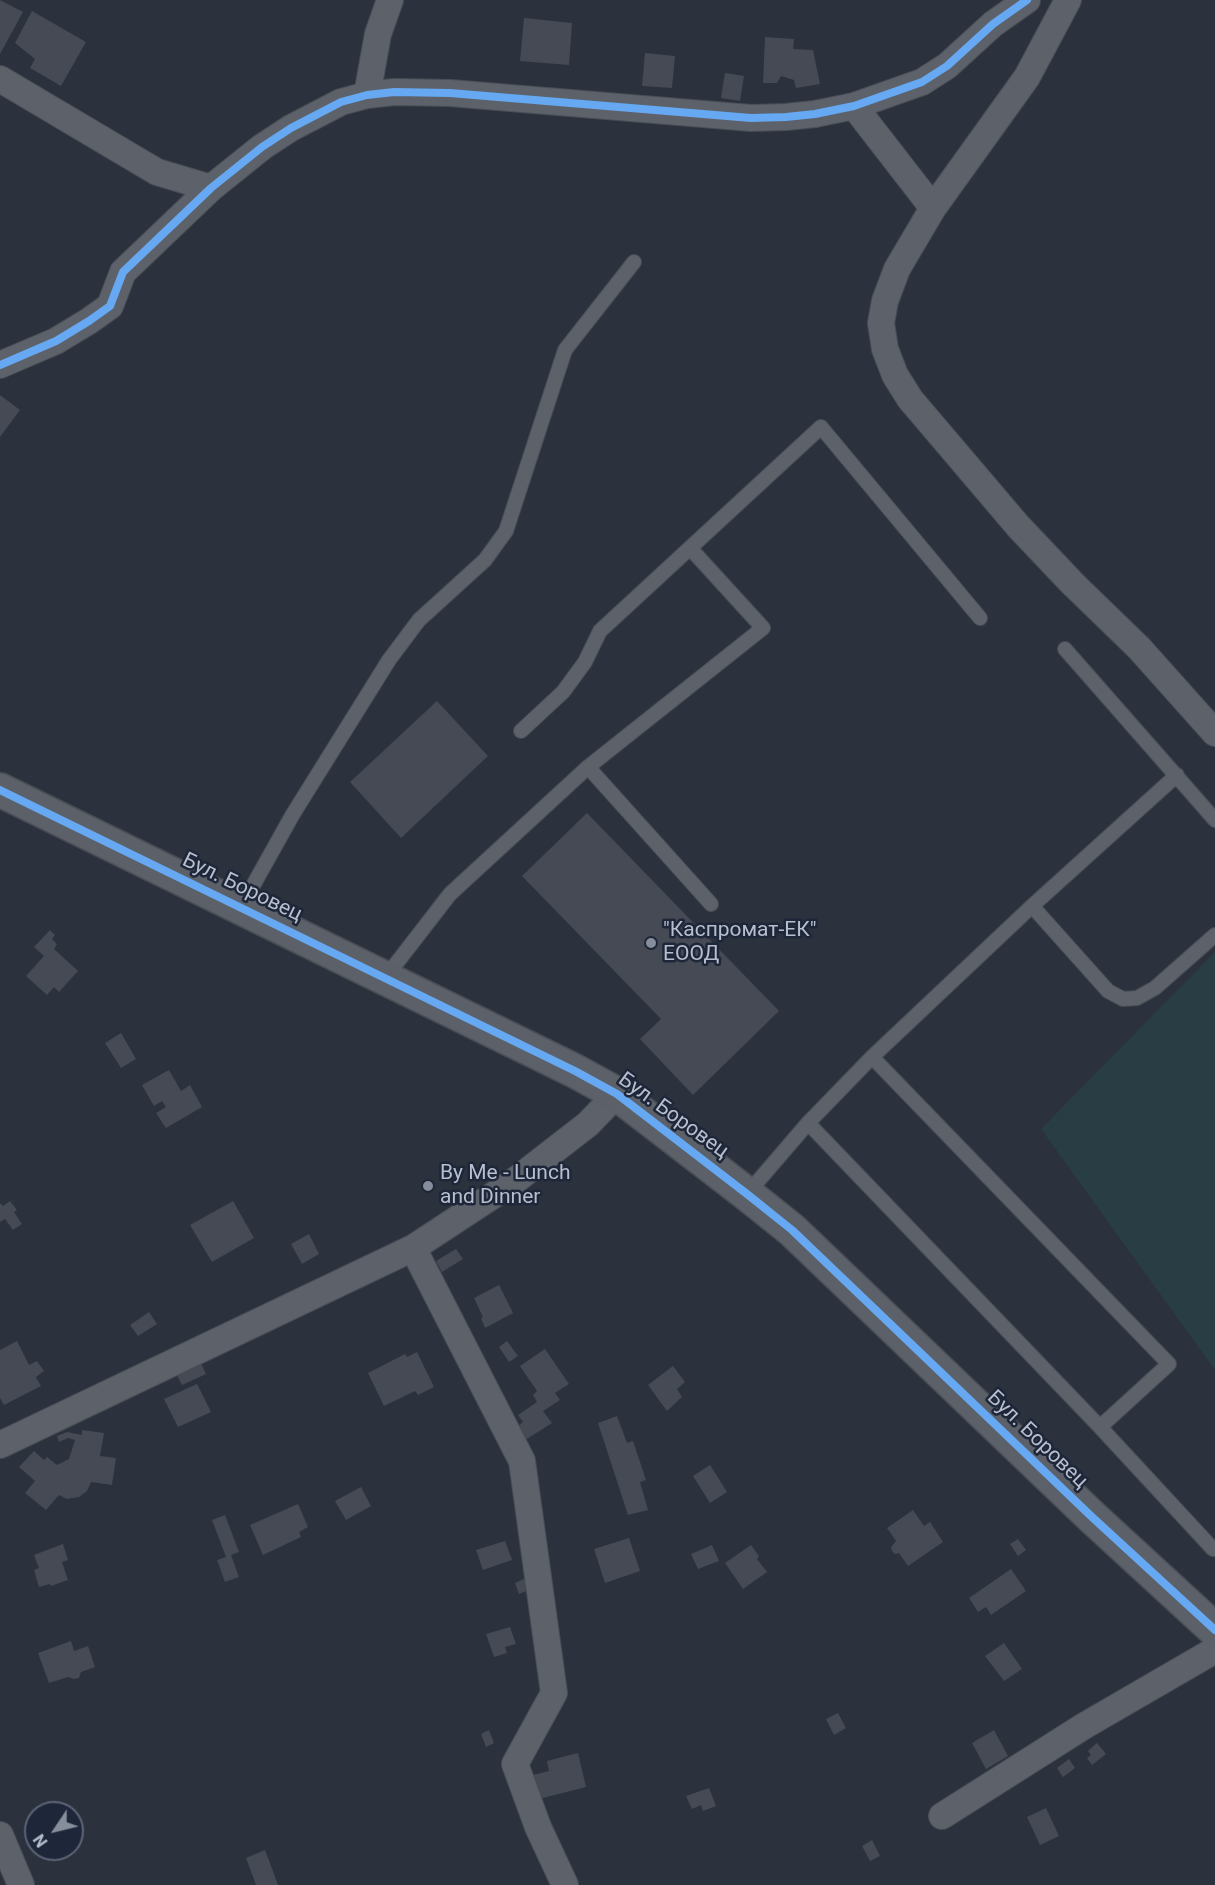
<!DOCTYPE html>
<html>
<head>
<meta charset="utf-8">
<style>
	body { margin:0 }
	#map { position:relative; width:1215px; height:1885px; overflow:hidden; background:#2c323d; font-family:Roboto,sans-serif }
	canvas { display:block }
	.north { position:absolute; left:24px; top:1801px; width:60px; height:60px; box-sizing:border-box; background:#1e2739; border:2px solid #5b6374; border-radius:50%; rotate:235deg; font-size:16px; font-weight:700; line-height:24px; text-align:center; color:#b7becd }
	.north::after { content:''; display:block; margin:auto; width:21px; height:27px; background:#868d9b; clip-path:polygon(50% 0,100% 100%,50% 72%,0 100%) }
</style>
</head>
<body>
<div id="map">
<canvas width="1215" height="1885"></canvas>
<div class="north">N</div>
</div>
<script>
const ctx = document.querySelector('canvas').getContext('2d');
ctx.lineJoin = 'round';
function paint(path, color) { ctx.fillStyle = color; ctx.fill(path, 'evenodd'); }
const poly = rows => new Path2D(rows.map(r => 'M' + r).join(''));
function strokePath(path, color, width, dash) { ctx.strokeStyle = color; ctx.lineWidth = width; ctx.lineCap = dash ? 'butt' : 'round'; ctx.setLineDash(dash || []); ctx.stroke(path); }
function write(font, color, halo, rows, align = 'center') {
  ctx.font = font + ' Roboto,sans-serif'; ctx.lineWidth = 5; ctx.setLineDash([]); ctx.textBaseline = 'middle'; ctx.strokeStyle = halo; ctx.fillStyle = color; for (const [text, x, y, turn = 0] of rows) {
    ctx.save(); ctx.translate(x, y); ctx.rotate((+turn || 0) * Math.PI / 180); ctx.textAlign = isNaN(turn) ? turn : align; if (halo) ctx.strokeText(text, 0, 0); ctx.fillText(text, 0, 0); ctx.restore();
  }
}
const green = poly([
	[1215,952,1215,1370,1041,1129]
]);
const building = poly([
	[0,0,23,12,0,54],
	[32,11,86,42,61,86,30,68,35,59,15,43],
	[524,18,572,23,569,65,520,61],
	[765,37,794,39,793,49,813,50,820,84,796,88,794,80,781,76,777,83,763,83],
	[645,53,675,56,672,88,642,86],
	[725,73,744,76,740,101,721,98],
	[0,395,20,410,0,437],
	[437,701,488,756,401,838,350,782],
	[587,813,779,1011,693,1095,640,1039,661,1019,522,876],
	[50,930,55,935,52,939,57,944,54,949,78,971,59,992,54,987,47,995,26,976,44,956,34,947],
	[121,1033,136,1059,121,1068,105,1043],
	[169,1070,181,1091,190,1085,202,1107,166,1128,156,1113,166,1107,162,1101,154,1106,142,1085],
	[10,1201,17,1210,14,1212,22,1224,13,1230,5,1219,0,1222,0,1203,3,1206],
	[233,1201,254,1238,212,1262,190,1225],
	[309,1234,319,1254,302,1264,291,1244],
	[456,1249,463,1259,442,1272,436,1261],
	[499,1285,513,1313,485,1328,481,1318,483,1317,474,1298],
	[149,1312,157,1324,138,1336,130,1325],
	[17,1341,29,1365,37,1361,44,1371,36,1377,41,1386,4,1405,0,1398,0,1350],
	[507,1341,518,1356,509,1362,499,1347],
	[545,1349,569,1384,555,1393,560,1400,543,1411,552,1423,522,1442,514,1429,523,1422,518,1415,537,1402,533,1395,537,1391,520,1366],
	[417,1352,434,1387,418,1395,415,1391,384,1406,368,1373,405,1354,407,1357],
	[199,1359,206,1374,182,1385,175,1371],
	[673,1366,685,1382,677,1389,682,1397,667,1411,648,1385],
	[197,1384,211,1412,178,1427,164,1399],
	[617,1416,627,1443,633,1441,646,1480,640,1482,648,1510,628,1515,598,1423],
	[82,1430,104,1433,100,1456,116,1458,112,1485,91,1482,87,1491,79,1497,67,1499,59,1495,46,1510,25,1493,35,1481,19,1467,34,1451,44,1460,47,1457,57,1465,69,1459,75,1440,68,1438,59,1442,57,1436,67,1432,82,1435],
	[710,1465,727,1492,710,1503,693,1476],
	[361,1487,371,1506,346,1520,335,1501],
	[298,1504,308,1527,299,1532,301,1537,263,1555,250,1525],
	[913,1510,924,1526,930,1522,943,1542,908,1566,899,1553,895,1554,892,1551,891,1547,896,1541,887,1528],
	[225,1515,239,1552,231,1555,239,1577,225,1582,217,1560,226,1557,212,1520],
	[629,1538,640,1571,605,1583,594,1549],
	[1018,1539,1026,1550,1018,1556,1010,1544],
	[505,1541,512,1560,483,1570,476,1550],
	[63,1544,68,1560,62,1562,68,1580,51,1586,50,1584,39,1587,34,1570,39,1568,34,1555],
	[712,1545,719,1561,698,1569,691,1554],
	[751,1545,759,1556,757,1559,767,1572,743,1589,725,1563],
	[1011,1569,1026,1591,991,1615,986,1607,978,1612,969,1598],
	[526,1578,531,1589,519,1594,515,1583],
	[510,1627,516,1644,505,1647,507,1653,494,1657,486,1634],
	[71,1641,74,1651,88,1646,95,1667,81,1672,79,1678,74,1679,68,1677,49,1683,38,1653],
	[1004,1643,1022,1669,1004,1681,985,1656],
	[838,1713,846,1728,834,1735,826,1719],
	[489,1730,494,1743,486,1747,481,1734],
	[994,1730,1008,1756,986,1769,972,1743],
	[1097,1743,1106,1754,1092,1765,1087,1758,1091,1755,1088,1751],
	[578,1753,586,1787,539,1799,533,1775,549,1771,547,1761],
	[1069,1759,1075,1768,1063,1777,1057,1768],
	[709,1788,716,1806,703,1811,701,1805,692,1809,686,1796],
	[1046,1808,1059,1836,1040,1845,1027,1817],
	[872,1840,880,1856,870,1861,862,1846],
	[265,1850,274,1874,278,1885,256,1885,246,1858]
]);
const lane = poly([
	[1065,649,1215,820],
	[521,731,563,692,585,662,600,631,821,427,980,618],
	[588,767,711,904],
	[1032,906,1108,991,1123,999,1137,998,1155,988,1215,935],
	[241,907,293,814,389,660,419,620,485,560,506,531,565,350,634,262],
	[385,978,450,894,588,767,763,628,690,548],
	[808,1123,1100,1427,1169,1364,872,1057],
	[747,1194,808,1123,872,1057,1032,906,1177,775],
	[1100,1427,1213,1549]
]);
const street = poly([
	[1068,0,1027,77,933,208,897,269,885,301,881,323,885,349,895,375,910,399,1018,526,1072,583,1139,648,1215,733],
	[0,79,157,172,211,188],
	[367,95,378,34,390,0],
	[854,106,933,208],
	[0,365,56,341,89,321,110,306,123,272,211,188,262,147,291,128,341,102,367,95,394,92,450,93,751,118,786,117,815,114,854,106,922,82,947,66,993,24,1027,0],
	[413,1248,522,1461,554,1693,515,1764,538,1827,565,1885],
	[0,1445,413,1248,512,1183,588,1124,617,1094],
	[942,1816,1084,1726,1215,1650],
	[0,1835,21,1885]
]);
const secondary = poly([
	[0,790,575,1071,617,1094,747,1194,792,1230,1092,1517,1215,1630]
]);
const cycleway = poly([
	[0,365,56,341,89,321,110,306,123,272,211,188,262,147,291,128,341,102,367,95,394,92,450,93,751,118,786,117,815,114,854,106,922,82,947,66,993,24,1027,0],
	[0,790,575,1071,617,1094,747,1194,792,1230,1092,1517,1215,1630]
]);
const markers = [
	[651,943,6,"#868d9b"],
	[428,1186,6,"#868d9b"]
];
const streetNames = [
	["Бул. Боровец",242,888,26],
	["Бул. Боровец",673,1116,36],
	["Бул. Боровец",1037,1440,44]
];
const poiNames = [
	["\"Каспромат-ЕК\"",663,931],
	["ЕООД",663,955],
	["By Me - Lunch",440,1174],
	["and Dinner",440,1198]
];
paint(green, '#283d44');
paint(building, '#454a54');
strokePath(lane, '#494d55', 16);
strokePath(street, '#494d55', 28);
strokePath(secondary, '#494d55', 36);
strokePath(lane, '#5d616a', 14);
strokePath(street, '#5d616a', 26);
strokePath(secondary, '#5c6068', 33);
strokePath(cycleway, '#66a8f1', 8);
for (const [x, y, r, color] of markers) { const dot = new Path2D(); dot.arc(x, y, r, 0, 2 * Math.PI); ctx.fillStyle = color; ctx.fill(dot); strokePath(dot, '#1e2739', 2); }
write('21px', '#b7becd', '#1e2739', streetNames);
write('21px', '#b7becd', '#1e2739', poiNames, 'left');
</script>
</body>
</html>
